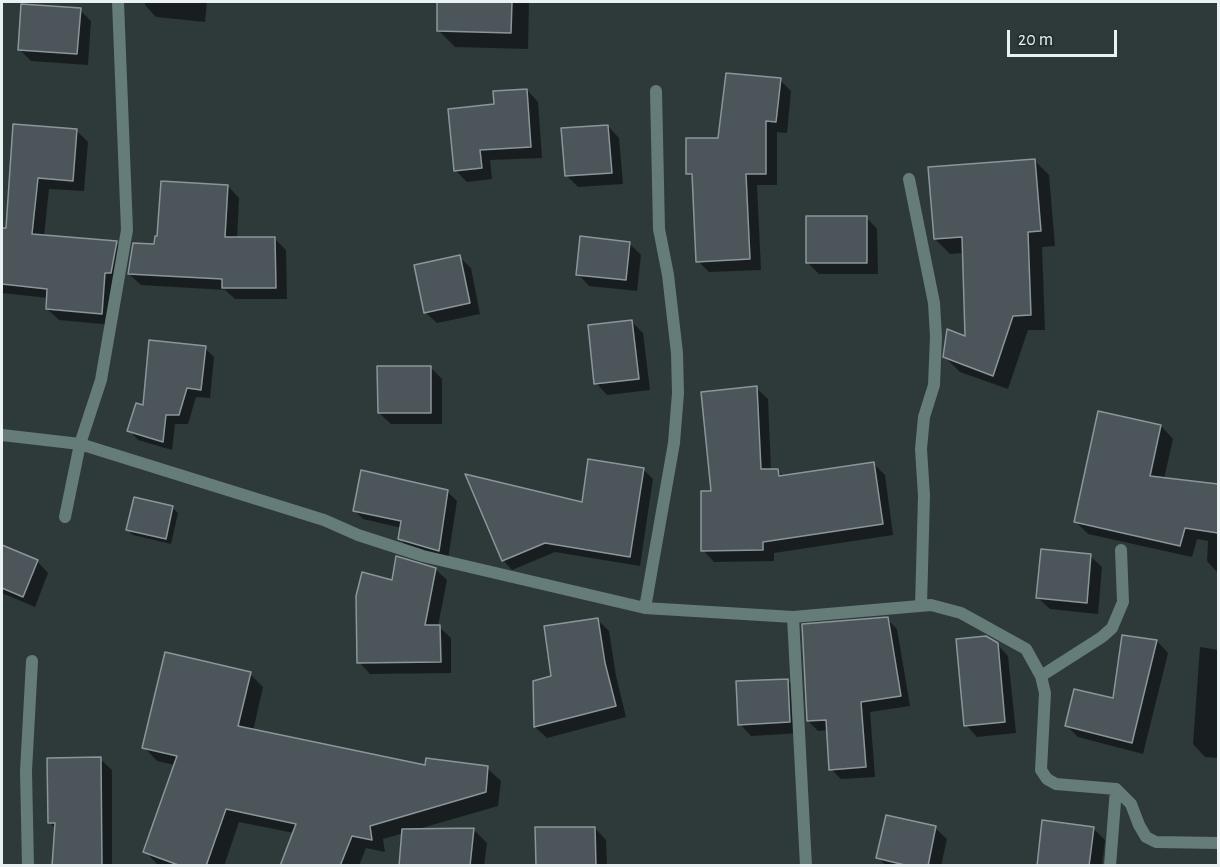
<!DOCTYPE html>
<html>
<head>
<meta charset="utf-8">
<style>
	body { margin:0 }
	#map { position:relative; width:1220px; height:867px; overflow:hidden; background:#2e393a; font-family:"Alegreya Sans",sans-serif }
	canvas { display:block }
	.frame { position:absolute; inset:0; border:3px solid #eaf1f2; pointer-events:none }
	.scale { position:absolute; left:1007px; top:30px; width:110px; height:27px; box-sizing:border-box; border:3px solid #eaf1f2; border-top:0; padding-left:8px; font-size:18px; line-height:21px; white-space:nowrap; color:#eaf1f2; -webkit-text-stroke:4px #242f30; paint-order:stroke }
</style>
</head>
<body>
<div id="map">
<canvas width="1220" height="867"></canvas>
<div class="frame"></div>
<div class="scale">20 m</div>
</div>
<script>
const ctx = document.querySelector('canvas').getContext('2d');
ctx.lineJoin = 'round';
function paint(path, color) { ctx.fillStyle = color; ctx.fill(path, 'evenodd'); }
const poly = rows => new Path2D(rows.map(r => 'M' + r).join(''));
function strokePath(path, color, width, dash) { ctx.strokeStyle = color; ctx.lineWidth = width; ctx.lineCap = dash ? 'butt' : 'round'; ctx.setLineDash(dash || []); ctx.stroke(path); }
const shadow = poly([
	[145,2,207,2,205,22,156,17,145,5],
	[439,2,529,2,528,49,455,47,438,30],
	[80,10,91,21,88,65,31,61,19,49],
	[780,80,791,91,787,133,777,132,777,185,757,185,761,270,709,272,698,261,694,179,688,173],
	[527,90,538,102,542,158,490,160,492,179,467,182,455,170,495,105],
	[15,126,76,130,88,142,84,191,49,189,44,236,116,243,127,254,113,325,59,320,47,309,48,298,2,293,2,229,8,230],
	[608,126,619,138,623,184,578,187,566,175],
	[1034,160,1049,175,1055,246,1042,247,1045,330,1028,330,1008,389,960,372,945,357,967,338,964,253,950,254,935,239],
	[228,186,239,198,237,239,275,239,286,250,287,299,235,299,225,290,141,285,129,274,156,246],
	[866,217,877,229,878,274,819,274,807,262],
	[629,243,641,255,637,291,589,286,578,274],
	[459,257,471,268,480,314,437,323,425,312],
	[632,322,643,333,650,390,607,395,596,383],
	[205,348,214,357,210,398,196,397,188,424,175,424,172,450,138,440,129,430,144,407],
	[430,367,442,379,442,424,391,424,379,413],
	[756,388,768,399,771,470,777,470,783,476,873,463,885,475,893,535,774,553,774,561,714,562,703,550,713,492],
	[1161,426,1173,439,1164,479,1218,486,1218,573,1207,561,1208,541,1197,539,1192,557,1088,534,1076,522],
	[644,470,653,479,640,566,555,552,512,570,503,560,583,504],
	[448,492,457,501,448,559,409,548,400,539,402,528,363,519,354,510],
	[172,507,178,513,171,544,133,535,128,530],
	[2,546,37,561,48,573,35,607,2,593],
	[1090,556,1102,567,1098,614,1050,609,1038,598],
	[435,569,447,580,438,626,451,638,451,673,370,674,359,662,393,582],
	[887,619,897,629,910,706,870,712,875,777,841,779,831,769,828,730,818,731,808,721],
	[598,620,609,631,616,676,626,717,547,738,535,727,534,682,553,678],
	[1157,641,1168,653,1143,754,1078,737,1067,726,1114,700],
	[997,644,1008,656,1016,733,977,737,966,725],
	[1200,647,1218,650,1218,758,1205,757,1193,744],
	[250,674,263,687,253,731,427,767,487,768,501,781,498,806,415,830,474,830,487,843,484,866,400,866,404,833,383,839,385,852,366,848,359,866,281,866,294,833,239,822,224,866,158,865,145,851,175,765,157,761,144,747],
	[787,680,799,692,801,733,751,736,740,724],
	[100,759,112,770,112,866,54,866,56,829,49,822],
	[595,828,606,840,607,866,537,866],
	[935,828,947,839,941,866,886,866,878,857],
	[1093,828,1105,840,1102,866,1038,866]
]);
const building = poly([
	[437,2,512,2,511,33,437,31,437,2],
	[21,4,81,8,77,54,18,50,21,4],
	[726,73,781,78,776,122,766,121,766,174,746,174,750,259,696,262,692,174,686,174,686,138,718,138,726,73],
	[527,89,531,147,480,150,482,168,454,171,448,109,494,104,493,91,527,89],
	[13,124,77,129,73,181,38,178,32,234,117,241,111,273,105,273,102,314,46,309,47,289,2,284,2,228,6,228,13,124],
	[608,125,612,173,565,176,561,128,608,125],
	[1035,159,1041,231,1028,232,1031,315,1013,316,993,376,943,357,947,329,965,336,962,237,934,239,928,167,1035,159],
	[161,181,228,185,225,237,275,237,276,288,222,288,222,279,128,274,133,243,154,244,155,236,157,236,161,181],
	[806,216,867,216,867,263,806,263,806,216],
	[580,236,630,242,626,280,576,275,580,236],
	[460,255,470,303,424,313,414,265,460,255],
	[632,320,639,379,594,384,588,325,632,320],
	[149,340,206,346,201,390,187,388,179,415,166,415,163,442,127,431,136,403,143,405,149,340],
	[377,366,431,366,431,413,378,413,377,366],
	[757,386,761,469,778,469,779,476,874,462,883,524,763,542,763,550,701,551,701,491,711,491,701,392,757,386],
	[1098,411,1161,425,1150,476,1218,484,1218,533,1185,528,1180,546,1074,522,1098,411],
	[588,459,644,468,630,557,545,543,502,561,465,474,582,502,588,459],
	[361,470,448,490,439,551,398,539,401,521,353,511,361,470],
	[134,497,173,506,166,539,126,530,134,497],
	[2,545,38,560,23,597,2,588,2,545],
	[1041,549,1091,554,1087,603,1036,598,1041,549],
	[396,556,436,568,425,625,440,625,441,662,357,663,356,596,362,572,392,580,396,556],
	[888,617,901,696,861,702,866,767,829,770,826,720,807,721,802,624,888,617],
	[598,618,605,663,616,706,534,727,533,681,551,676,544,626,598,618],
	[1122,635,1157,640,1132,743,1065,726,1074,689,1113,698,1122,635],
	[986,636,998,643,1005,722,964,726,956,639,986,636],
	[165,652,251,672,238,726,425,765,426,758,488,766,486,792,370,826,372,840,352,836,340,866,280,866,296,824,226,809,206,866,181,866,143,852,177,756,142,748,165,652],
	[788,679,790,722,738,725,736,681,788,679],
	[101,757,102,866,52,866,55,823,48,823,47,758,101,757],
	[886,815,936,826,928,866,909,866,876,858,886,815],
	[1042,820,1094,827,1089,866,1037,866,1042,820],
	[535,827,595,827,596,866,536,866,535,827],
	[474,828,470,866,399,866,402,829,474,828]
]);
const street = poly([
	[909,179,934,303,936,337,934,385,924,417,921,449,924,496,921,606],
	[2,435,80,444,324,520,358,535,423,556,645,608,793,617,931,605,961,613,1026,649,1041,676,1045,693,1041,770,1047,779,1056,784,1116,789,1131,804,1139,825,1146,837,1156,842,1218,843],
	[65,517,80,444,101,380,127,230,118,2],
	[645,608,674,443,678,393,677,353,668,275,659,229,656,91],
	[793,617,806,866],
	[1041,676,1102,637,1112,628,1123,602,1121,550],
	[28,866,26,771,32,661],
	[1110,866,1116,789]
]);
paint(shadow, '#0007');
paint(building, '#4c565a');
strokePath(building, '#8b969c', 1.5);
strokePath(street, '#657c78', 12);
</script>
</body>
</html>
